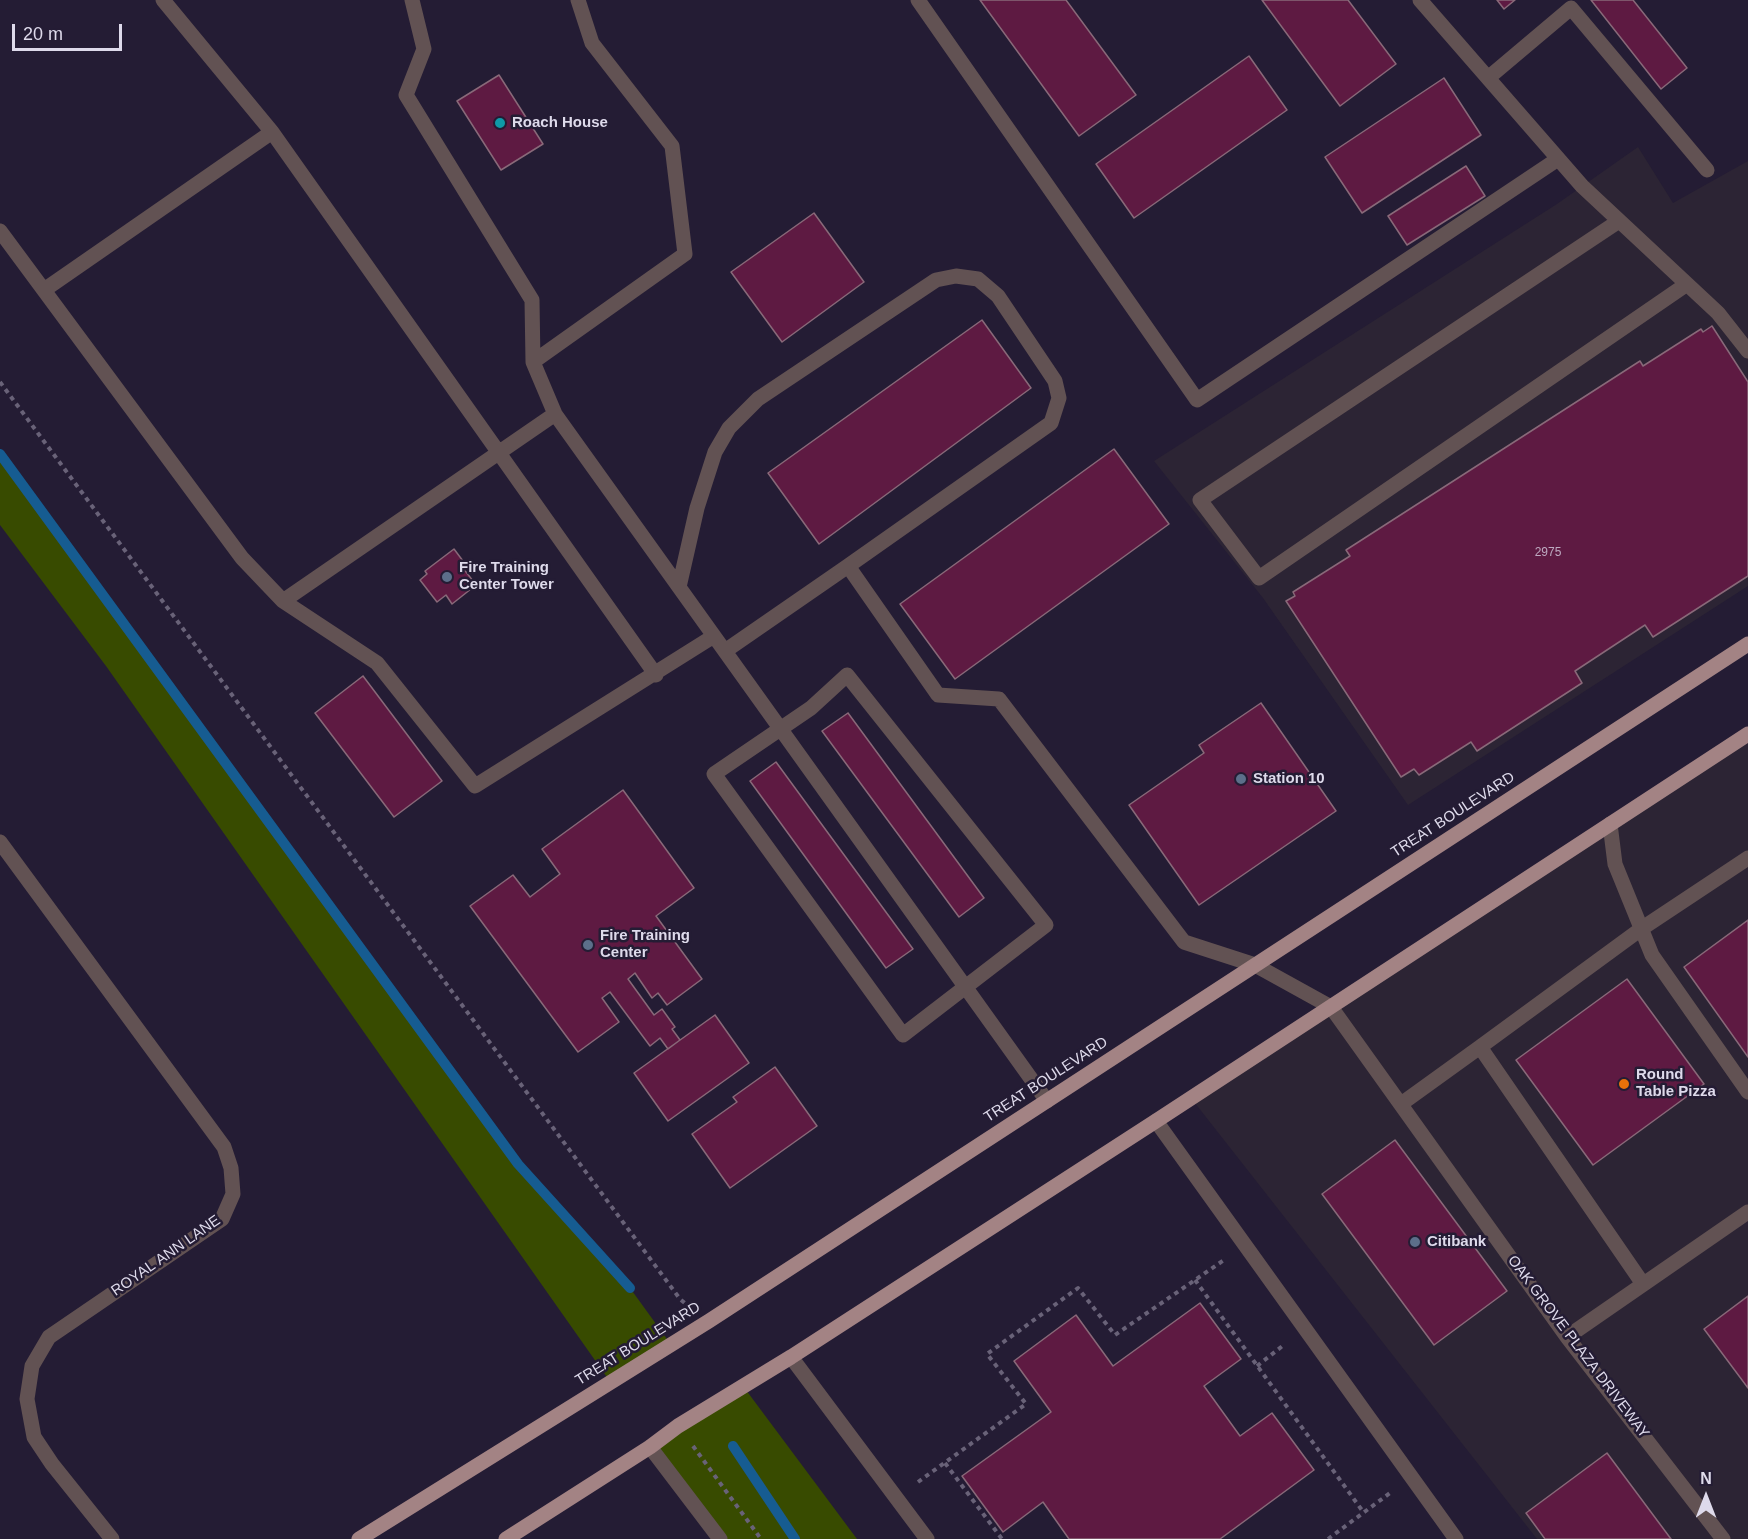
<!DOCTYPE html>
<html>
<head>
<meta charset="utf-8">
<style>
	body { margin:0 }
	#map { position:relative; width:1748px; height:1539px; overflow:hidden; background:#241c34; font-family:Helvetica,sans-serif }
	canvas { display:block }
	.north { position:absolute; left:1676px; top:1467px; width:60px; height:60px; -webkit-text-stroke:4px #241c34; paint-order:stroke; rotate:0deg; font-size:16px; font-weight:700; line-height:24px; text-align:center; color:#dedaeb }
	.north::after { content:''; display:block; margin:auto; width:21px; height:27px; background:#dedaeb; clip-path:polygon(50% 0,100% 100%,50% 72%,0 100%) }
	.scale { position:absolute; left:12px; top:24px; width:110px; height:27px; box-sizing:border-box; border:3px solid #dedaeb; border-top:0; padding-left:8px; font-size:18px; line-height:21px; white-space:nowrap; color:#dedaeb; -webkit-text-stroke:4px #241c34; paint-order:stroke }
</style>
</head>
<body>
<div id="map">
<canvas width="1748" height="1539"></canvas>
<div class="north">N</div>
<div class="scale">20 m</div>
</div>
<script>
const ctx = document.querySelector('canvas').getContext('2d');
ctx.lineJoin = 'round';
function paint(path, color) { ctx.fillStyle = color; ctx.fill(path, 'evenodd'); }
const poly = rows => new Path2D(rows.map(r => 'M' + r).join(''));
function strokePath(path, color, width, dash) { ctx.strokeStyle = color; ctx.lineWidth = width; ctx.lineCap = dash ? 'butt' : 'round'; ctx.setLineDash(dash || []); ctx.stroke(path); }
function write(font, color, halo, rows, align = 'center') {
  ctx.font = font + ' Helvetica,sans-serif'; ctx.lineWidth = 5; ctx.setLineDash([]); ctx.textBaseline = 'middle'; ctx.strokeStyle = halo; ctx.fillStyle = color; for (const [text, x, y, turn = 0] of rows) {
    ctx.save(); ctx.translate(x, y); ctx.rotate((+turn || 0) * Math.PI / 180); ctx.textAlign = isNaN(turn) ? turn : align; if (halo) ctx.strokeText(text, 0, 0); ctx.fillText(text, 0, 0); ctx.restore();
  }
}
const commercial = poly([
	[1638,147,1673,203,1748,161,1748,586,1408,805,1263,598,1154,461,1557,204],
	[1748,734,1748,1539,1537,1539,1191,1098]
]);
const green = poly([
	[0,454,518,1164,630,1288,672,1346,611,1383,106,666,0,525],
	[743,1386,857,1539,720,1539,650,1447]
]);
const stream = poly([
	[0,454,518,1164,630,1288],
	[733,1446,795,1539]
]);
const building = poly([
	[980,0,1066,0,1136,95,1079,136,980,0],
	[1262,0,1348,0,1396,64,1340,106,1262,0],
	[1497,0,1515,0,1504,9,1497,0],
	[1591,0,1633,0,1687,68,1661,89,1591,0],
	[1249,56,1287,110,1134,218,1096,164,1249,56],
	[499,75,543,144,501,170,457,101,499,75],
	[1444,78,1481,135,1362,213,1325,157,1444,78],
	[1466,166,1485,196,1407,245,1388,216,1466,166],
	[814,213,864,282,782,342,731,272,814,213],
	[982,320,1031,388,819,544,768,473,982,320],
	[1712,326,1748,382,1748,576,1653,637,1645,625,1575,671,1582,683,1477,751,1471,742,1419,775,1414,769,1401,777,1286,601,1295,596,1293,592,1350,556,1346,550,1640,361,1643,366,1701,329,1703,332,1712,326],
	[1114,449,1169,524,955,679,900,604,1114,449],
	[454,549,463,561,460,564,476,585,452,604,446,595,437,602,420,580,427,574,425,571,454,549],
	[363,676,442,781,394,817,315,713,363,676],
	[1261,703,1336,811,1199,905,1129,805,1204,753,1199,745,1261,703],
	[848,713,984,898,959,917,822,731,848,713],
	[776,762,913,949,886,968,750,781,776,762],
	[623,790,694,888,656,916,702,979,667,1005,658,993,652,998,635,973,628,979,654,1015,662,1009,675,1027,672,1029,680,1040,668,1049,660,1038,650,1046,610,992,602,998,619,1022,578,1052,470,906,513,875,530,897,560,874,542,849,623,790],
	[1748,920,1748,1057,1684,967,1748,920],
	[1627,979,1704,1084,1593,1165,1516,1060,1627,979],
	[715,1015,749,1063,668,1121,634,1073,715,1015],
	[775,1067,817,1126,730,1188,692,1134,737,1102,733,1097,775,1067],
	[1395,1140,1507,1291,1434,1345,1322,1194,1395,1140],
	[1748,1296,1748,1388,1704,1329,1748,1296],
	[1200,1303,1241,1359,1204,1386,1240,1436,1272,1413,1314,1470,1220,1539,1069,1539,1043,1502,1003,1532,962,1476,1051,1412,1014,1361,1076,1315,1113,1366,1200,1303],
	[1607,1453,1671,1539,1545,1539,1526,1513,1607,1453]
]);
const path = poly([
	[0,382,680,1299,687,1305],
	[1195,1280,1364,1513],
	[1257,1366,1285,1344],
	[693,1446,761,1539],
	[945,1463,1002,1539],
	[918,1482,1026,1404,987,1354,1078,1288,1115,1335,1224,1260],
	[1328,1539,1390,1493]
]);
const minor = poly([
	[163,0,272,132,656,675],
	[412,0,424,49,406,95,532,300,533,362,555,414,1047,1101],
	[918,0,1197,400,1558,159],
	[1420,0,1582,186,1718,313,1748,351],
	[1488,78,1571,8,1707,170],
	[1619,221,1200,500,1259,578,1687,284],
	[0,231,242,558,283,601,377,663,475,786,714,636],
	[44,290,272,132],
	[533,362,685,254,672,146,592,43,578,0],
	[679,587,697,508,715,452,729,428,758,399,936,280,956,276,978,279,998,296,1055,381,1059,398,1051,423,848,566],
	[283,601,555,414],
	[725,651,848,566,938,695,999,699,1184,942,1255,965,1331,1007,1567,1337,1723,1539],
	[847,675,1046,925,903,1035,714,774,811,708,847,675],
	[1610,824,1615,864,1652,955,1748,1092],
	[0,842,224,1147,231,1168,233,1194,222,1219,49,1337,32,1366,27,1399,34,1437,52,1464,112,1539],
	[1401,1104,1480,1047],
	[1156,1121,1456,1539],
	[1643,1284,1480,1047,1641,929,1748,858],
	[1567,1337,1748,1212],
	[791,1357,927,1539],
	[650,1447,720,1539]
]);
const major = poly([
	[359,1539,709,1321,1748,644],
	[506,1539,650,1447,678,1426,791,1357,1156,1121,1748,734]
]);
const markers = [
	[500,123,6,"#0f9aa8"],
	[447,577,6,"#5c6f8a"],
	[1241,779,6,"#5c6f8a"],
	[588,945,6,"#5c6f8a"],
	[1624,1084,6,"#e8710a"],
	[1415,1242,6,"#5c6f8a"]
];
const numberNames = [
	["2975",1548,553]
];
const poiNames = [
	["Roach House",512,123],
	["Fire Training",459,568],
	["Center Tower",459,585],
	["Station 10",1253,779],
	["Fire Training",600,936],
	["Center",600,953],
	["Round",1636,1075],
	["Table Pizza",1636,1092],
	["Citibank",1427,1242]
];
const streetNames = [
	["TREAT BOULEVARD",1453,815,-33],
	["TREAT BOULEVARD",1046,1080,-33],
	["ROYAL ANN LANE",166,1256,-35],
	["TREAT BOULEVARD",638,1344,-32],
	["OAK GROVE PLAZA DRIVEWAY",1578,1347,53]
];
paint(commercial, '#2c2434');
paint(green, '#384b00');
strokePath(stream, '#165c91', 10);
paint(building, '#5e1a42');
strokePath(building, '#896979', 1.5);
strokePath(path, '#696278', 4, [4.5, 4.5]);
strokePath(minor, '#625253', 15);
strokePath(major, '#a38384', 15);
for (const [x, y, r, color] of markers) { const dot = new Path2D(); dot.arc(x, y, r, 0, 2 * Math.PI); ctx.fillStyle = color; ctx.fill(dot); strokePath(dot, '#241c34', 2); }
write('12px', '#beaac1', null, numberNames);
write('bold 15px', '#dedaeb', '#241c34', poiNames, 'left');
write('15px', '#dedaeb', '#241c34', streetNames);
</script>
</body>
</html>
